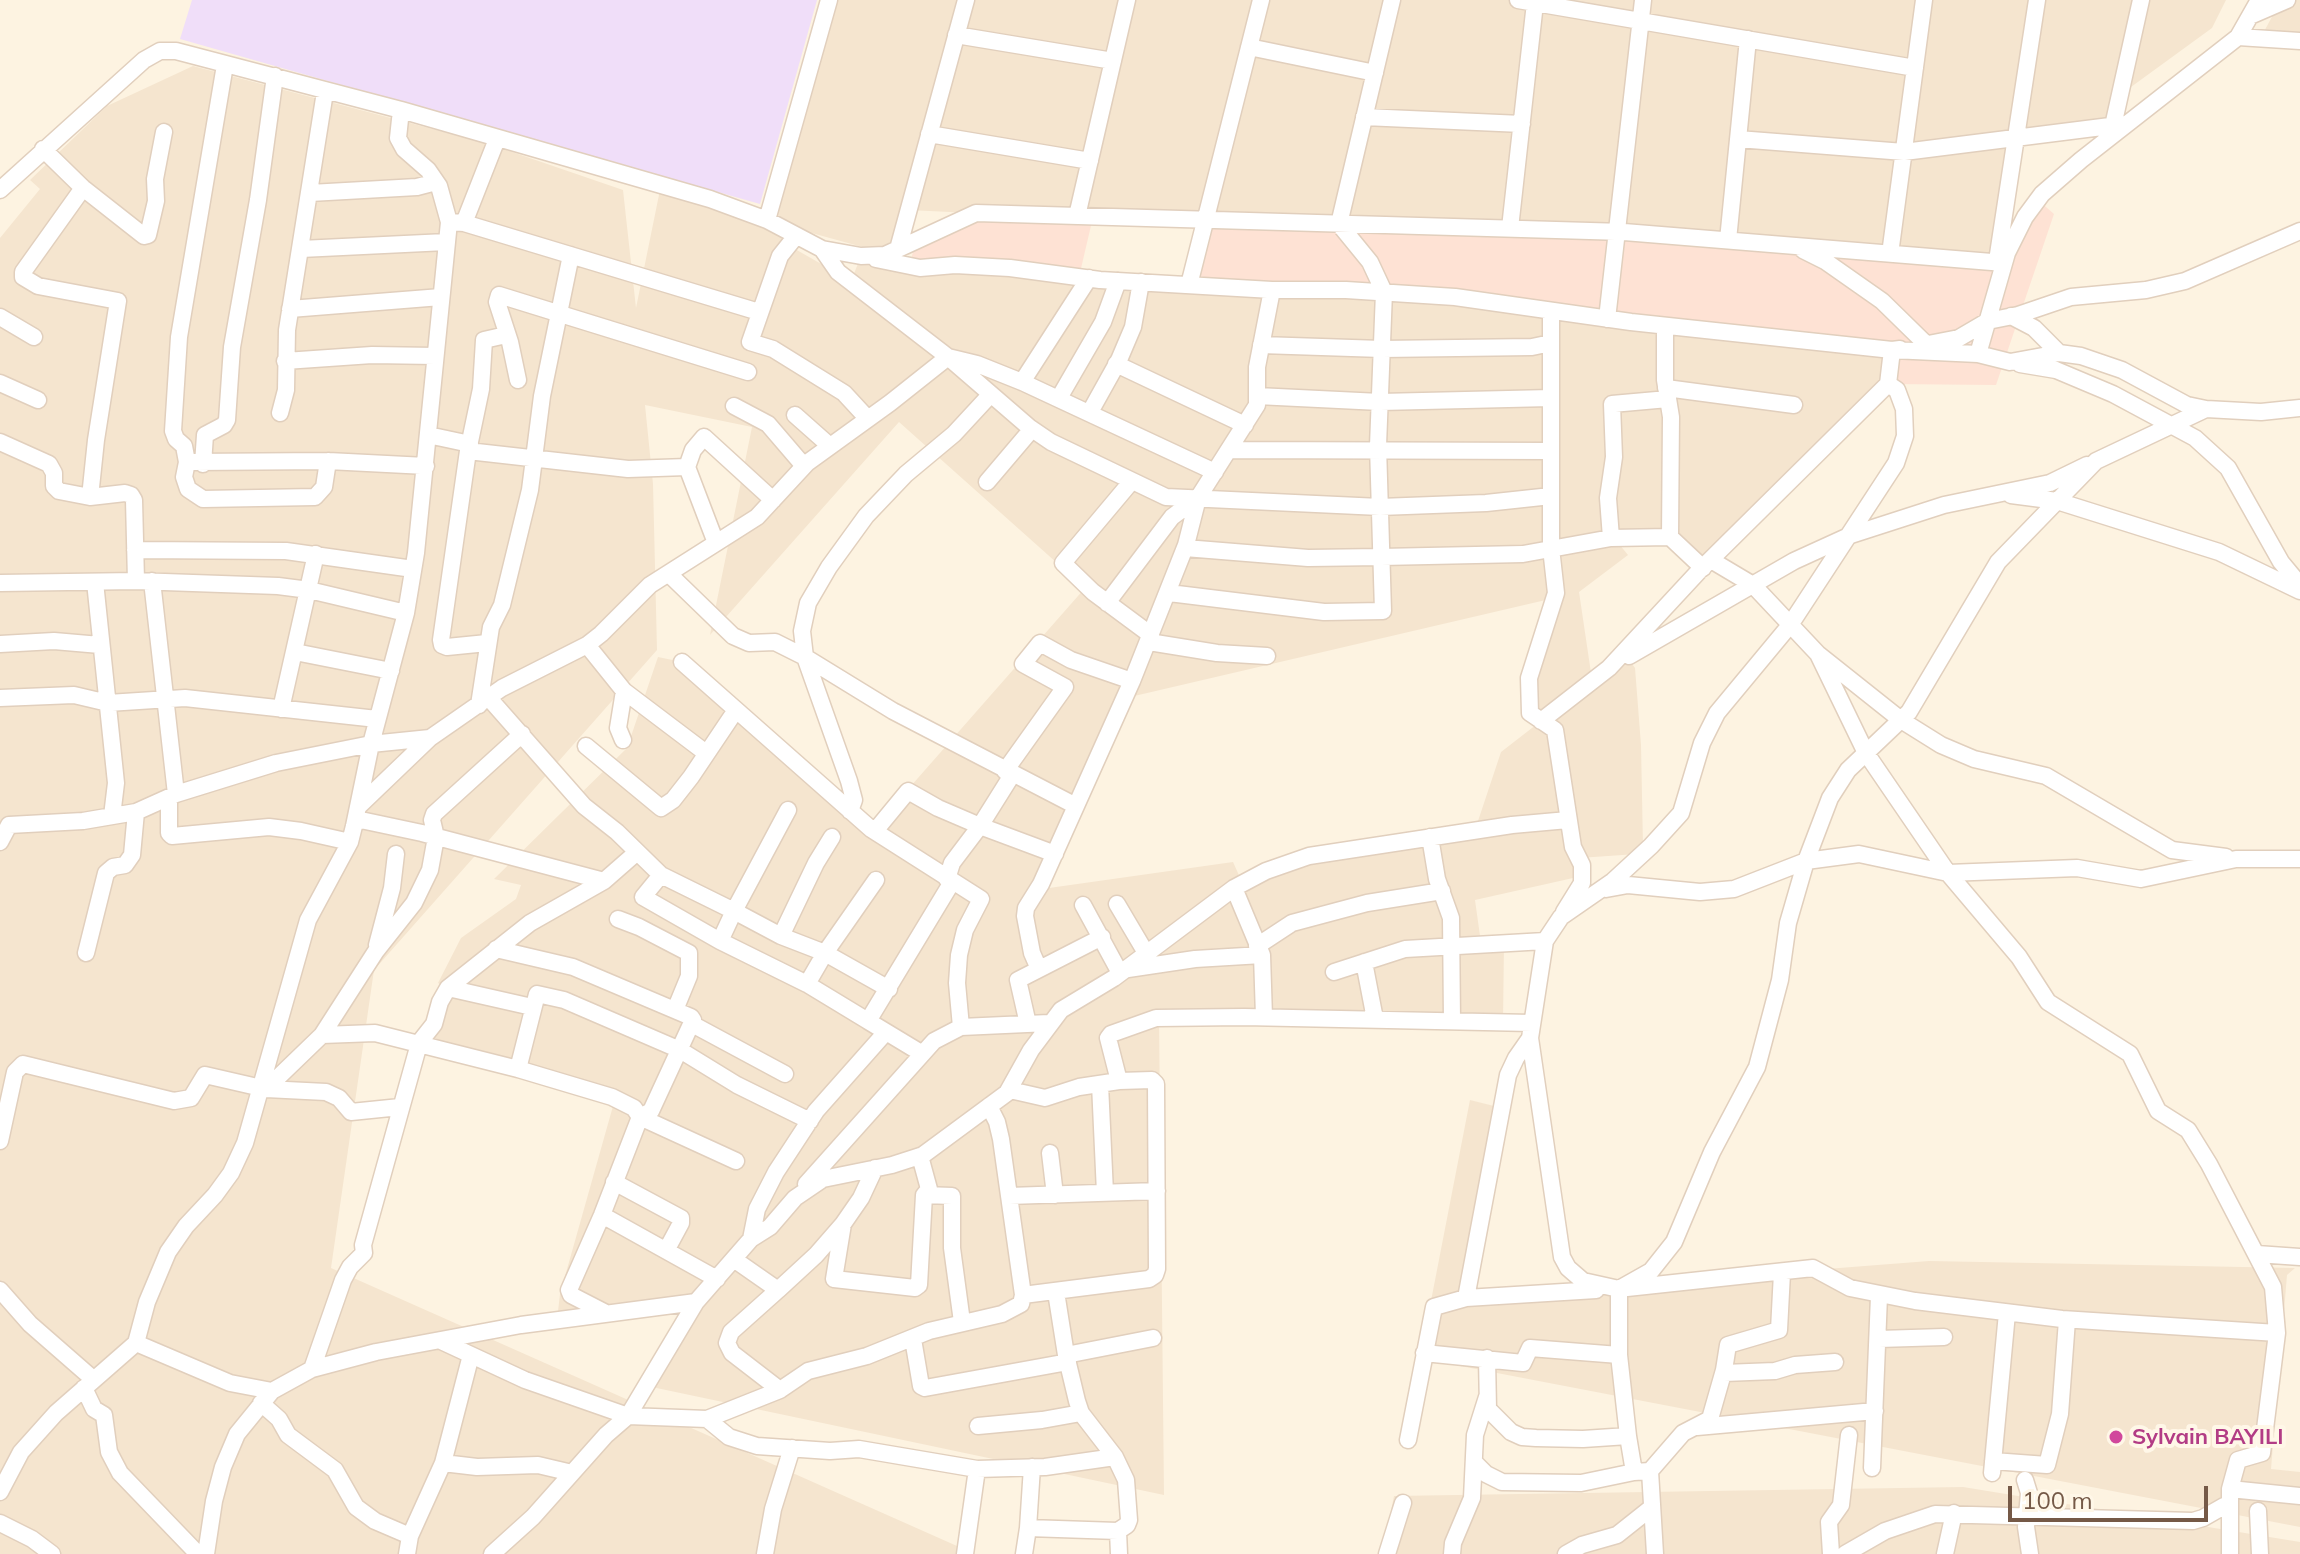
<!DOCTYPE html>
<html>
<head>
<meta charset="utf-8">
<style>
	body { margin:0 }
	#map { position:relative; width:2300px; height:1554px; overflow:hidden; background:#fdf3e1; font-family:Mulish,sans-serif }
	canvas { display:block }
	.scale { position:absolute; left:2008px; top:1486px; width:200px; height:36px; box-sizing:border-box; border:4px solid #755947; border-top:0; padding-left:10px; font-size:24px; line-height:28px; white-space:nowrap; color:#755947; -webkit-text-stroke:6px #fff7e8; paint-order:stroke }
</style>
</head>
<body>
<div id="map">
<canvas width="2300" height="1554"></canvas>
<div class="scale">100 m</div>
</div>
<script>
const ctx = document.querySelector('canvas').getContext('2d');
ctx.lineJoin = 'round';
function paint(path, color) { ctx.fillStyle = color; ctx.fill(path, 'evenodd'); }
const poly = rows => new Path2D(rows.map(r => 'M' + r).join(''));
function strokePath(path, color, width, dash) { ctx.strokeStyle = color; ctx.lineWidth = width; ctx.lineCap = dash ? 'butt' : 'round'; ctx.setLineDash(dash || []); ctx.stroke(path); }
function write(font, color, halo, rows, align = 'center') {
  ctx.font = font + ' Mulish,sans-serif'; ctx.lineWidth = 8; ctx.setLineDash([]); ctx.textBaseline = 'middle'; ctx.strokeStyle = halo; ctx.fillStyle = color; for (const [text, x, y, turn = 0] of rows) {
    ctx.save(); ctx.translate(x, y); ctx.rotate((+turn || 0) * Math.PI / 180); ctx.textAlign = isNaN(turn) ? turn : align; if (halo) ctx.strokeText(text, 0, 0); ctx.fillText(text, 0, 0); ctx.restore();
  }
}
const residential = poly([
	[829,0,2226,0,2212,28,2120,95,2113,126,2016,138,1997,263,909,210,888,254,768,221,788,245,851,281,861,256,1346,290,1892,350,1888,384,1703,568,1670,537,1615,539,1628,555,1579,592,1591,673,1627,657,1635,668,1641,745,1643,847,1637,854,1579,858,1582,876,1475,900,1481,943,1504,943,1503,1022,1159,1018,1164,1495,647,1386,696,1303,557,1320,560,1294,615,1099,419,1043,448,988,438,983,461,938,516,899,521,885,494,879,627,748,658,657,682,662,874,828,1085,588,899,422,710,635,752,427,645,405,653,484,657,650,374,970,331,1268,975,1554,0,1554,0,238,40,189,30,180,107,106,193,66,486,143,623,190,636,308,661,185,766,220],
	[1550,599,1530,713,1541,721,1501,752,1476,827,1266,870,1242,882,1233,862,1042,889,1130,697],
	[2281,0,2300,0,2300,41,2260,39],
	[1470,1100,1502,1108,1467,1297,1929,1261,2295,1268,2287,1275,2271,1469,2300,1472,2300,1527,1424,1359,1430,1306],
	[1963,1487,2300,1542,2300,1554,1382,1554,1394,1496]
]);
const commercial = poly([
	[2038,200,2054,214,1996,385,1888,384,1892,350,1455,297,1189,285,1205,220,1624,232,2003,263],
	[976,213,1093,217,1079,277,910,266,915,241]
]);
const education = poly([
	[192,0,817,0,760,204,180,39]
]);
const minor = poly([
	[1518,0,1915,68],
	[2250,16,2287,0],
	[956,35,1113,61],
	[2238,37,2300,41],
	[1249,47,1375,73],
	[225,65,179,337,173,431,176,439,184,446,187,462,184,477,188,489,203,499,315,497,324,487,328,461],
	[1364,117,1522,124],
	[2113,126,2141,0],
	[929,134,1090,161],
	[1738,139,1904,152,2126,124],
	[43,149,83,188,144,236,148,235,156,201,155,179,164,132],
	[83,188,23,272,23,277,38,286,118,301,96,440,90,497],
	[0,190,144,60,160,51,176,51,401,110,710,199,767,220,822,249,861,256,885,255,976,213,1624,232,2004,263],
	[310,193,417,187,436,182],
	[1077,216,1127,0],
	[767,220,829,0],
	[449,222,464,223,759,312],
	[464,223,497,139],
	[1510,228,1535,3],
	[796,236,780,256,750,342,773,349,844,393,868,419],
	[1728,240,1748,39],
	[301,249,446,242],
	[822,249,838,272,948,357,1029,427,1051,442,1166,497,1380,507,1486,503,1551,496],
	[898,249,966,0],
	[1803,250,1825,261,1882,301,1927,345,1934,348],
	[1890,254,1924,0],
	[876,259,920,268,955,265,1010,268,1100,280,1272,290,1346,290,1455,297,1631,322,1892,350,1978,354,2010,362,2059,353],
	[1997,261,2037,0],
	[1189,285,1261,0],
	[290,309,441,297],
	[1551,311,1551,548,1556,593,1529,678,1530,713,1555,730,1573,847,1582,865,1582,883,1564,912],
	[2011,316,2034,328,2059,353,2081,356,2122,370,2187,405,2206,409,2261,412,2300,408],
	[0,317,34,337],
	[1607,319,1643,0],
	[1261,345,1382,349,1532,347,1551,343],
	[1923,345,1959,338,1988,321,2018,315,2071,297,2146,290,2185,281,2300,231],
	[1978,354,2007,253,2025,217,2042,194,2081,160,2238,37,2259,0],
	[285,361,372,355,435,356],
	[1116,364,1245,425],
	[2020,364,2056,370,2113,394,2195,438,2228,468,2281,562,2300,585],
	[518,380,510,342,497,302,499,295,748,372],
	[1022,382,1089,278],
	[0,383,38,400],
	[1666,388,1794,405],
	[1257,396,1380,402,1551,398],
	[1059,398,1103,322,1118,281],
	[734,406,768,424,804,466],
	[1090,412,1119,360,1133,327,1141,282],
	[280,413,286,390,287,330,325,92],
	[795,415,830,446],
	[428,435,470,444],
	[0,442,49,464,54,473,54,486,59,491,90,497,125,493,131,495,134,500,136,581],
	[1229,450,1551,451],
	[468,451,628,469,687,467],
	[192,462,328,461,426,466],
	[203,464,205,435,224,425,227,420,232,347,258,200,275,76],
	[987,482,1032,429],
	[1131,482,1063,563,1093,592,1151,635],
	[2011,495,2057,501,2219,552,2300,591],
	[1670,537,1703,568],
	[1611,538,1608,498,1614,457,1612,404,1668,399],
	[716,543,687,467,693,450,704,437,773,500],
	[1185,548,1308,558,1381,557,1523,554,1611,538,1670,537,1671,417,1665,380,1665,326],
	[135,550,286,551,413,569],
	[1711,560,1753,585,1818,654,1901,720,1941,745,1974,759,2046,776,2172,850,2226,857],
	[669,574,733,636,749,643,775,642,805,657,893,711,1076,806],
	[152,581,176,794],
	[95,582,116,783,112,816],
	[0,583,136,581,278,586,309,590,406,613],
	[1169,593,1324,612,1383,611,1378,446,1384,292,1370,262,1339,224,1392,0],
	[1107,603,1172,517,1196,499],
	[1149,642,1217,653,1267,656],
	[487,643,447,647,442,645,441,640,468,451,481,389,484,340,506,335],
	[0,644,54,641,100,645],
	[587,645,624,691,618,728,623,740],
	[295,652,391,671],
	[1818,654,1866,753,1948,873,2019,957,2048,1002,2130,1054,2158,1111,2188,1130,2209,1164,2273,1287,2277,1333,2262,1453,2238,1460,2230,1489,2230,1554],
	[1629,656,1794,561,1851,535,1944,505,2050,483,2087,465],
	[682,662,871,829,981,899,965,930,959,955,957,983,961,1027],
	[624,691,706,753],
	[488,697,584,806,617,832,661,875,734,911,788,810],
	[0,698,74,695,108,703,185,698,377,719],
	[479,705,491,627,502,605,530,490,542,396,571,255],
	[281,709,316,554],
	[1541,721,1609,668,1699,571,1888,384,1892,350,1900,349],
	[586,746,661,808,673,800,691,777,736,710],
	[1005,771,1065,687,1023,664,1040,643,1071,660,1132,681],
	[169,798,169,833,172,836,269,827,301,831,350,842],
	[358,807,430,738],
	[850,811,854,800,849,781,805,657,802,631,808,603,829,567,866,516,906,474,954,434,991,394],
	[356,819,422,833,604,881],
	[875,831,908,791,938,808,980,826,1055,854],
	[1430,837,1437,879,1451,918,1452,1021],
	[0,842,9,825,83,821,136,812,176,794,276,763,371,744,430,738,502,688,587,645,601,634,650,585,757,517,807,463,890,403,948,357,977,364,1022,382,1215,472],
	[661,875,643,897,720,941,807,984,868,1021],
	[947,879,952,863,980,826,1012,775],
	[1234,888,1262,955,1264,1017],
	[1606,889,1628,885,1700,892,1734,889,1806,861,1859,854,1948,873,2077,868,2141,879,2236,859,2300,859],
	[1117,904,1146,953],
	[1083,905,1120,973],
	[618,919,639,927,689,953,689,976,675,1010],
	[781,936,816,863,832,837],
	[720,941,734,911,781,936,825,953,889,989],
	[377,945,392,888,396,854],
	[1257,946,1292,923,1367,903,1442,891],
	[496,949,573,967,691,1017,693,1020,651,1111,640,1117,602,1215,569,1290,571,1295,604,1312],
	[86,953,106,873,113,867,125,865,132,855,136,812],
	[1364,962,1375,1019],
	[1039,969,1032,953,1025,916,1026,908,1041,884,1132,681,1186,545,1198,498,1257,405,1257,367,1272,290],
	[1128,969,1195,959,1262,955],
	[1334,972,1405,949,1545,941],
	[807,984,825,953,876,880],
	[448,988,532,1007],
	[692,1024,785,1074],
	[1028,1024,1018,980,1102,937],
	[322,1035,375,1033,518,1069,612,1097,634,1108,640,1117,736,1161],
	[1530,1038,1562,1257,1568,1268,1583,1281,1619,1289,1651,1271,1674,1242,1712,1152,1757,1067,1780,980,1788,923,1806,861,1830,798,1848,770,1909,712,1998,562,2096,461,2206,409],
	[921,1053,868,1021,952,882],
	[518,1069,537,994,564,1000,680,1050,737,1085,810,1121],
	[1119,1081,1108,1038,1111,1034,1156,1018,1244,1017,1532,1023],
	[1100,1084,1105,1193],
	[266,1089,326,1092,339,1098,351,1112,400,1107],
	[1010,1090,1045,1098,1079,1087,1119,1081,1152,1080,1156,1084,1157,1269,1155,1275,1149,1279,1023,1295],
	[0,1141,15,1072,23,1064,174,1101,191,1098,205,1075,266,1089,322,1035,376,951,414,903,430,870,436,837,432,820,434,814,522,734],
	[1050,1153,1055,1195],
	[875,1168,861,1198,843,1224,834,1279,915,1288,919,1285,924,1195,929,1189,920,1156],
	[614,1182,681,1218,681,1223,667,1249],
	[806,1184,934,1041,961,1027,1049,1023],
	[924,1195,952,1196,952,1248,962,1322],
	[1009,1196,1157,1191],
	[602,1215,717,1279],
	[751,1239,757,1209,776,1172,816,1111,886,1032],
	[2257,1254,2300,1257],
	[735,1260,778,1290,816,1255,843,1224],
	[1627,1288,1813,1268,1850,1288,1915,1301,2062,1319,2277,1333],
	[1619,1289,1619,1355,1628,1436],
	[0,1290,30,1324,93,1379],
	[778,1290,731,1332,727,1343,732,1353,780,1390],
	[1056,1292,1066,1355,1077,1401,1081,1413,1115,1457,1126,1480,1129,1520,1127,1525,1118,1531,1119,1554],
	[1466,1298,1596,1290],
	[913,1339,921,1386,925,1388,1068,1362],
	[1879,1339,1944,1337],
	[441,1341,525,1380,628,1416,707,1419,780,1390,808,1371,867,1356,929,1331,1002,1314,1021,1304,1023,1295,1001,1139,997,1122,989,1106],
	[136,1343,230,1383,272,1391],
	[1424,1353,1523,1363,1530,1348,1619,1355],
	[1066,1355,1153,1338],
	[1487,1358,1488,1409,1511,1432,1522,1437,1536,1438,1583,1439,1628,1436,1634,1472,1650,1471,1655,1554],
	[312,1369,343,1280,350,1267,364,1253,363,1245,417,1051,419,1043,434,1024,440,1002,448,988,530,923,604,881,636,853],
	[1724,1373,1775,1371,1795,1365,1835,1362],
	[84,1388,94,1409,104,1415,109,1452,120,1473,198,1554],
	[261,1403,279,1419,288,1435,335,1470,356,1507,375,1521,410,1536],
	[707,1419,729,1437,757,1446,830,1451,859,1449,977,1469,1045,1467,1115,1457],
	[978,1426,1042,1420,1081,1413],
	[1697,1427,1875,1411],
	[1408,1440,1434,1307,1466,1298,1508,1075,1516,1058,1530,1038,1545,941,1561,917,1613,881,1651,846,1681,813,1702,743,1717,713,1790,625,1896,463,1905,436,1904,409,1897,390,1888,384],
	[1993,1461,2047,1465,2060,1414,2067,1320],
	[1474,1462,1486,1474,1502,1482,1581,1483,1634,1472],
	[443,1463,477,1467,538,1465,572,1473],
	[1032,1467,1028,1528,1118,1531],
	[1872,1468,1879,1296],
	[1650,1471,1683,1433,1710,1419,1724,1370,1728,1345,1779,1330,1782,1273],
	[1992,1473,2007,1313],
	[2025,1480,2029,1493,2026,1527,2030,1554],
	[2230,1489,2300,1496],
	[0,1492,21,1452,56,1413,136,1343,147,1302,168,1252,186,1226,215,1195,231,1173,245,1143,308,920,350,842,354,826,371,744,406,613,416,553,449,222,439,186,428,170,404,149,398,138,401,110],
	[2258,1511,2260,1554],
	[0,1523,32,1539,52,1554],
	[206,1554,214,1501,223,1467,237,1434,272,1391,312,1369,376,1352,521,1325,696,1302],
	[407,1554,410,1536,443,1463,471,1355],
	[492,1554,533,1517,606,1435,628,1416,696,1302,751,1239,770,1227,795,1198,823,1179,892,1165,923,1155,1007,1093,1031,1050,1061,1010,1114,978,1234,888,1266,871,1309,856,1512,825,1568,820],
	[765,1554,773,1509,792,1448],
	[965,1554,977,1469],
	[1024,1554,1028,1528],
	[1387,1554,1403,1503],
	[1452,1554,1453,1543,1472,1498,1475,1435,1487,1397],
	[1566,1554,1582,1545,1617,1535,1651,1508],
	[1831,1554,1829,1522,1841,1505,1849,1435],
	[1845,1554,1885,1531,1935,1514,2193,1521,2203,1518,2224,1506],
	[1945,1554,1954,1513]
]);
const markers = [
	[2116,1437,8,"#d1479c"]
];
const hotelNames = [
	["Sylvain BAYILI",2132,1437]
];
paint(residential, '#f5e5cf');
paint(commercial, '#fee2d4');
paint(education, '#f0def9');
strokePath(minor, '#e1cfbd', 19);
strokePath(minor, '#fff', 16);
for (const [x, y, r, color] of markers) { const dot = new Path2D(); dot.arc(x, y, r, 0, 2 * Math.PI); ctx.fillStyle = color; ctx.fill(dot); strokePath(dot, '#fff7e8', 3); }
write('bold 22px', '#b23c85', '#fff7e8', hotelNames, 'left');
</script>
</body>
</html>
